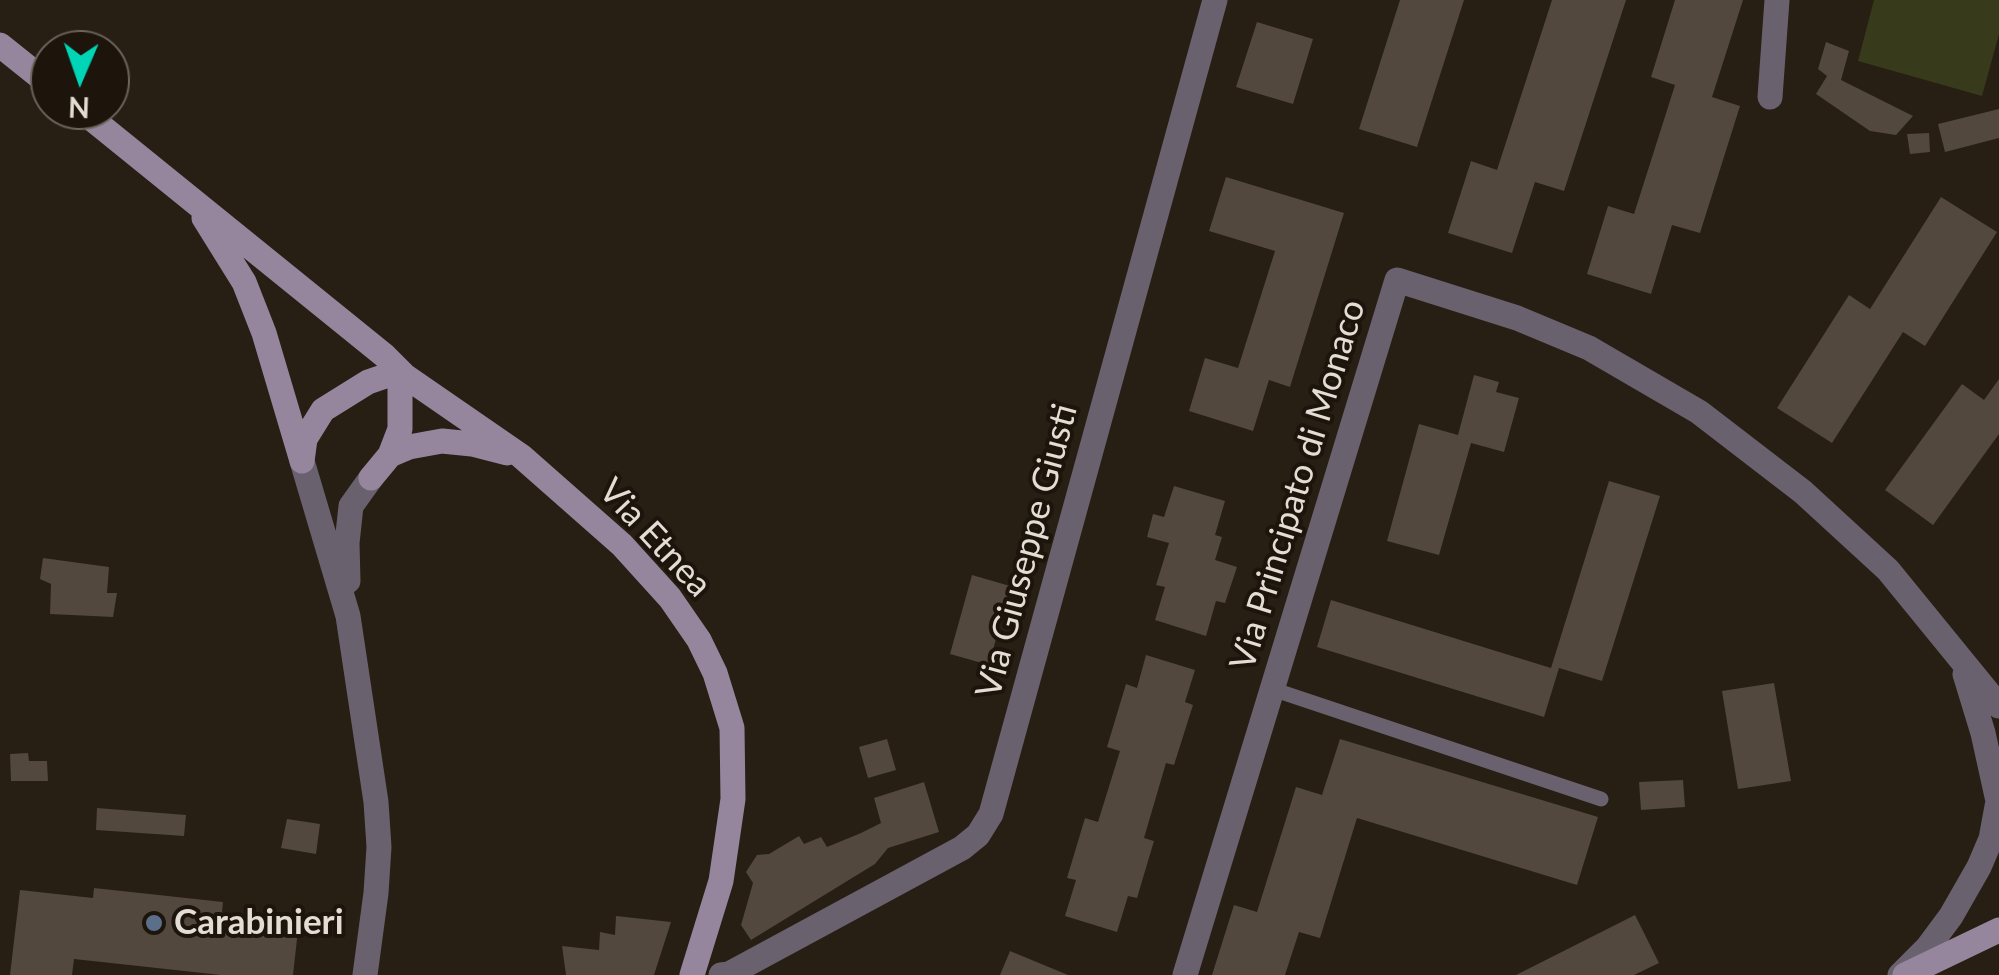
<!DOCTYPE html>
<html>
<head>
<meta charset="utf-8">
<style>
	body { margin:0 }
	#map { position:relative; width:1999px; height:975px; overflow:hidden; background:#271e14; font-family:Lato,sans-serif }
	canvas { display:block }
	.north { position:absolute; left:30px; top:30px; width:100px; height:100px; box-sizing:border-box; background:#1d140b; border:2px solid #6c645c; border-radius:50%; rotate:182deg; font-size:28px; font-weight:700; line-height:40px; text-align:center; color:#e3ddd6 }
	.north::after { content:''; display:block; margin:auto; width:35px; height:45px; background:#00d5b7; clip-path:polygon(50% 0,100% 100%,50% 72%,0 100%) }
</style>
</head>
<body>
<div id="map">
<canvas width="1999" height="975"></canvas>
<div class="north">N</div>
</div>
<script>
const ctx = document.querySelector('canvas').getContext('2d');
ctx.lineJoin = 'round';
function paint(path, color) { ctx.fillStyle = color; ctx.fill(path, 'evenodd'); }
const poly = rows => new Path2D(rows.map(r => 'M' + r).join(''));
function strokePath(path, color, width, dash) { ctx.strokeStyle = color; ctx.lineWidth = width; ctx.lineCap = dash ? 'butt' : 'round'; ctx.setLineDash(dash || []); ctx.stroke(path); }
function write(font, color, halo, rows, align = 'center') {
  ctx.font = font + ' Lato,sans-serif'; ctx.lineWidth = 8; ctx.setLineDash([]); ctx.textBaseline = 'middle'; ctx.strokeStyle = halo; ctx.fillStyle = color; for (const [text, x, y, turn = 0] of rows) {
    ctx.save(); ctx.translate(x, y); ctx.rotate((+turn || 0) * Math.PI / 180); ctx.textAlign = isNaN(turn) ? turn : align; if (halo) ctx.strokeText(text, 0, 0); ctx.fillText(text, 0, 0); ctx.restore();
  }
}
const green = poly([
	[1874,0,1999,0,1999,34,1982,96,1858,61]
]);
const building = poly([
	[1400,0,1464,0,1417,147,1359,129],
	[1552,0,1626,0,1564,191,1535,182,1512,253,1448,233,1471,161,1497,170],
	[1675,0,1743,0,1712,97,1740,106,1700,233,1672,225,1651,294,1587,274,1608,206,1634,214,1675,85,1651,77],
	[1257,22,1313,39,1293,104,1236,87],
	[1826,42,1849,51,1841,80,1913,116,1896,135,1870,131,1816,94,1827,76,1818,69],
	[1999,109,1999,138,1945,152,1938,124],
	[1929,133,1930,152,1910,154,1907,134],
	[1226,177,1344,213,1290,387,1269,380,1253,431,1189,411,1205,358,1238,368,1275,251,1209,231],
	[1941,197,1997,232,1925,346,1903,332,1832,443,1777,408,1849,295,1870,309],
	[1474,375,1499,382,1496,392,1519,398,1504,452,1471,443,1439,555,1387,541,1419,424,1458,435],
	[1999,379,1999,434,1933,525,1885,490,1962,384,1984,400],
	[1609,481,1660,496,1602,681,1559,668,1544,717,1317,647,1331,600,1551,668],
	[1174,486,1225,501,1215,535,1222,537,1215,560,1237,567,1225,603,1216,601,1206,636,1155,620,1165,587,1156,585,1169,543,1147,537,1153,514,1164,517],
	[43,558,109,567,107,593,117,593,113,617,50,614,51,584,40,579],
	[972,575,1010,586,989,665,950,654],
	[1146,655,1195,670,1185,702,1193,705,1174,765,1166,763,1144,838,1154,841,1137,898,1128,896,1117,932,1065,916,1076,880,1067,878,1085,818,1098,822,1120,751,1107,747,1126,684,1137,688],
	[1774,683,1791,781,1738,789,1722,691],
	[887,739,896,770,868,778,859,747],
	[1340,739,1598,817,1577,885,1357,818,1320,938,1299,932,1285,975,1212,975,1234,905,1257,912,1296,787,1322,795],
	[28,753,29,761,47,761,48,781,11,781,10,754],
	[1683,780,1685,807,1641,810,1639,782],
	[924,782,939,832,888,848,875,864,751,940,741,925,753,883,746,872,757,855,769,854,799,836,804,844,821,837,827,847,861,833,881,823,874,798],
	[97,808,186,815,184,836,96,830],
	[287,819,320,824,316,854,281,848],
	[94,888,223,902,222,912,299,921,293,975,221,975,74,959,72,975,10,975,20,890,93,898],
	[1635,915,1659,963,1634,975,1516,975],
	[616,916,671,922,654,975,566,975,562,946,599,950,600,932,615,935],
	[1010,951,1068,975,1000,975]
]);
const service = poly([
	[1272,689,1601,799]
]);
const minor = poly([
	[1770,97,1777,0],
	[302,461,348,616,376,802,379,847,376,893,365,975],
	[348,581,347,543,351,506,371,478],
	[721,975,729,974,962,848,978,835,991,814,1215,0],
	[1185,975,1397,280,1517,318,1589,348,1699,412,1803,492,1888,570,1999,706],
	[1900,975,1928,947,1951,916,1979,867,1991,839,1998,801,1983,733,1965,674]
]);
const secondary = poly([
	[0,45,50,85],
	[81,110,385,356,405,376,521,456,622,545,670,598,699,640,715,673,732,728,733,799,721,881,692,975],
	[204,218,244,282,264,333,302,461],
	[390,455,409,447,442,441,472,444,507,453],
	[302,461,305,439,323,410,368,382,400,371,400,429,390,455,371,478],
	[1905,975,1999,930]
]);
const markers = [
	[154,923,10,"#5c6f8a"]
];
const streetNames = [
	["Via Principato di Monaco",1298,485,-73],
	["Via Etnea",655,538,47],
	["Via Giuseppe Giusti",1027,551,-75]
];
const poiNames = [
	["Carabinieri",174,923]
];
paint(green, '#383b1b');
paint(building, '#52483d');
strokePath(service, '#6a616f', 15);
strokePath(minor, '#6a616f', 25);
strokePath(secondary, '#96869d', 25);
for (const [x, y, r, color] of markers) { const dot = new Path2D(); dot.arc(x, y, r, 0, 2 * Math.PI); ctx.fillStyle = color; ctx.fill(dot); strokePath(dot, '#1d140b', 4); }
write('35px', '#e3ddd6', '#1d140b', streetNames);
write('bold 35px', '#e3ddd6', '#1d140b', poiNames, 'left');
</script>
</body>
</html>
